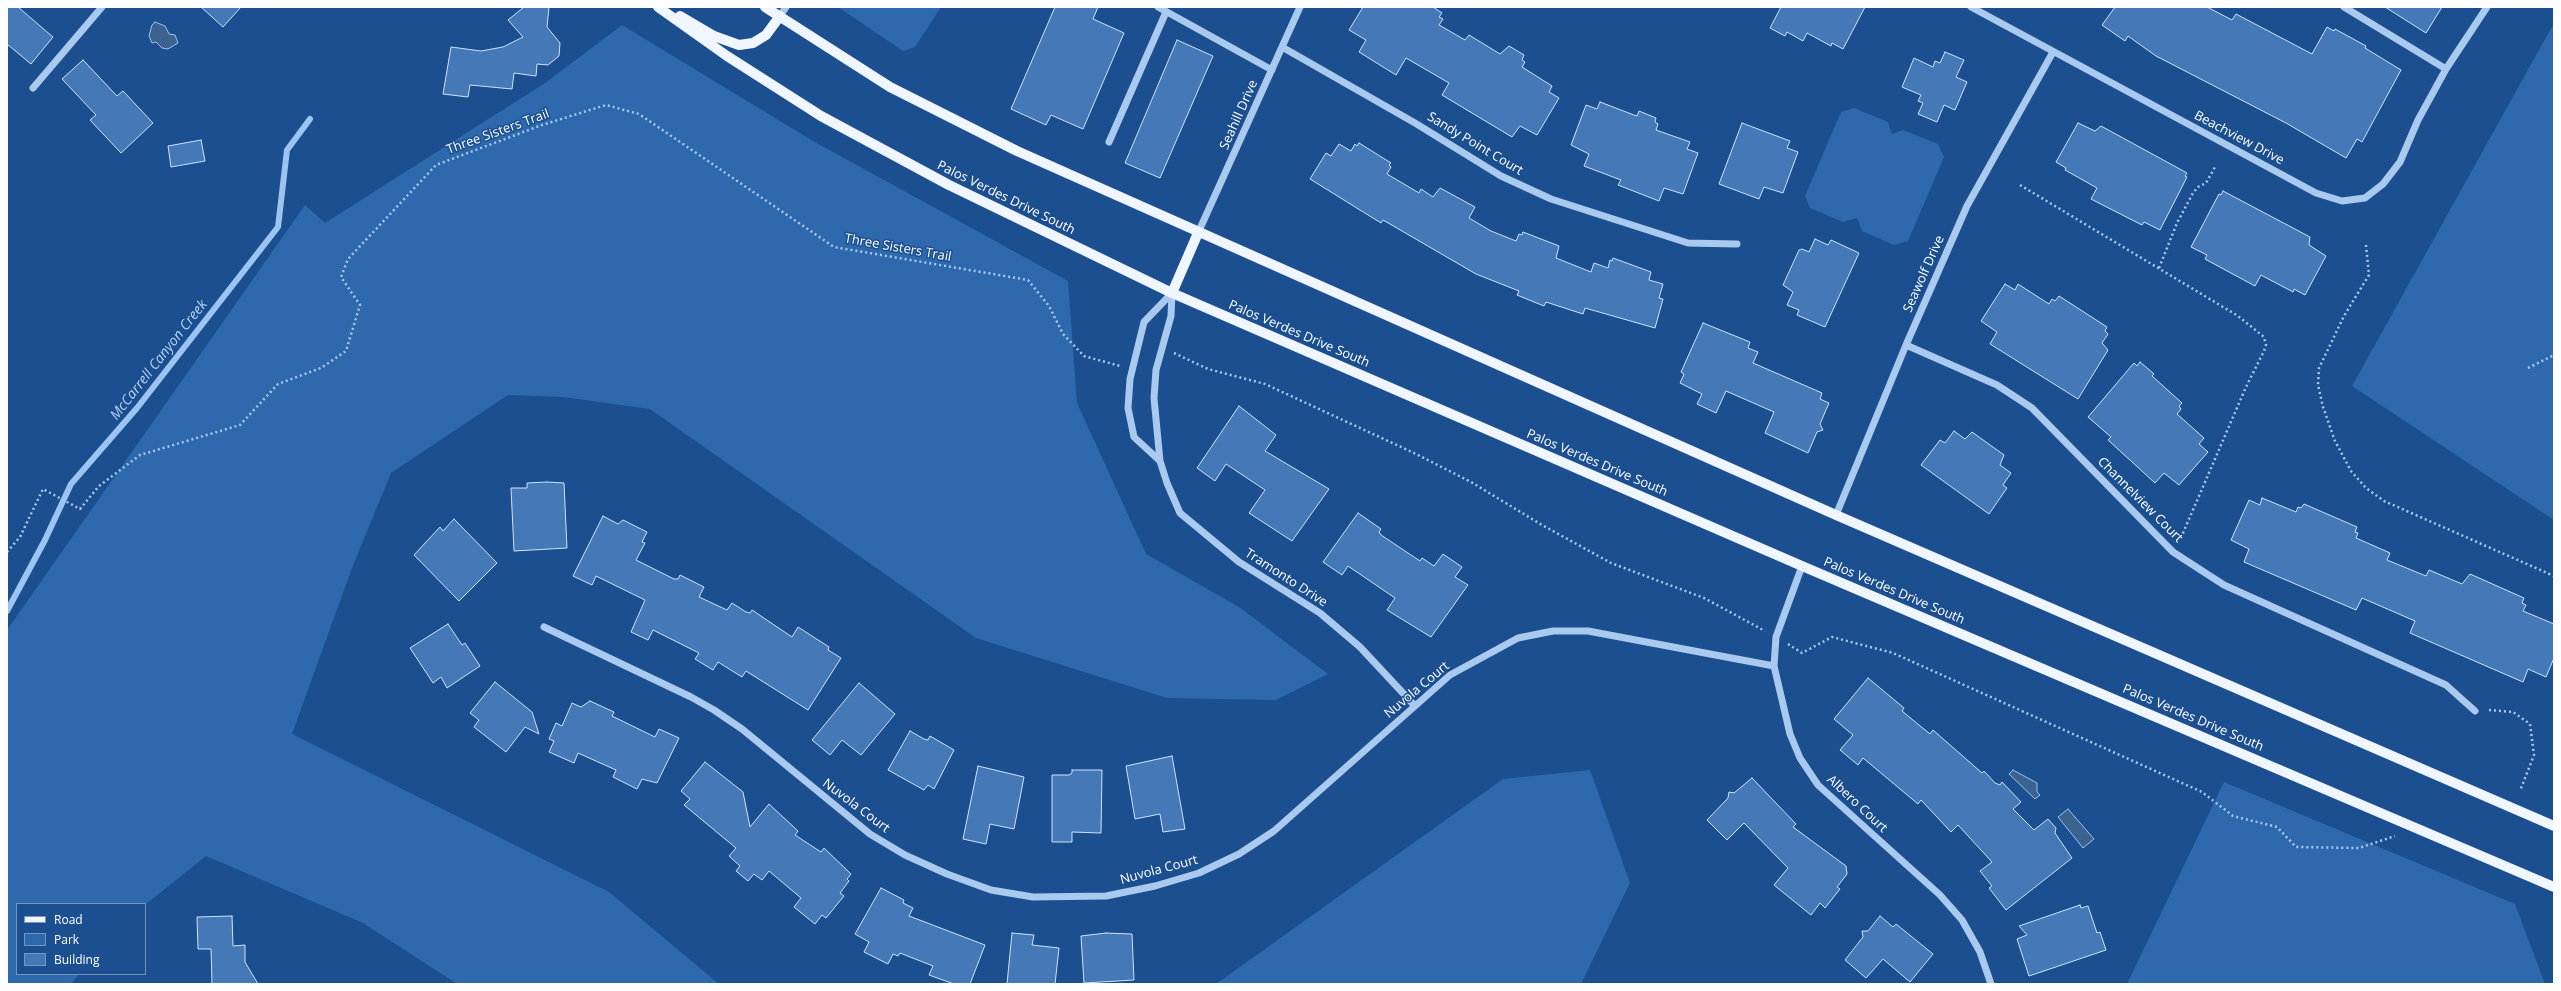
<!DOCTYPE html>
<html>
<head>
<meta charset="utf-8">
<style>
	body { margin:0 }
	#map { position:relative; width:2561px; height:991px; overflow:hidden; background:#1b4f8f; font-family:"Open Sans",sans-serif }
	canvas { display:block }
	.frame { position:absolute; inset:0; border:8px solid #fff; pointer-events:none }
	.legend { position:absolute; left:16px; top:903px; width:130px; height:72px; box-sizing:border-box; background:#1b4f8f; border:1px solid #7695bc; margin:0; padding:5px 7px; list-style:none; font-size:12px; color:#fff }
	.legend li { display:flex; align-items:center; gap:8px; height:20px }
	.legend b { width:20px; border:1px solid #7695bc }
</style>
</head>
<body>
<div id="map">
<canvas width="2561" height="991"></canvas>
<div class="frame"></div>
<ul class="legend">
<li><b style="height:5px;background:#f0f6ff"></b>Road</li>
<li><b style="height:11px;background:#2e69ad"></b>Park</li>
<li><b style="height:11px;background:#4478b7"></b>Building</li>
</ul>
</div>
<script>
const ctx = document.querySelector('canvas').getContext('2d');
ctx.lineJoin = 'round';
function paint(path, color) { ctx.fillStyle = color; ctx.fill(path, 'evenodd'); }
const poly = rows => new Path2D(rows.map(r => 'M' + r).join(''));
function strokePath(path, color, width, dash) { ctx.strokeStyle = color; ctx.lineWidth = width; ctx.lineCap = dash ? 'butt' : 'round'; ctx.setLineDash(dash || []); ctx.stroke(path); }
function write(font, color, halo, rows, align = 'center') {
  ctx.font = font + ' "Open Sans",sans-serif'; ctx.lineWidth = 3; ctx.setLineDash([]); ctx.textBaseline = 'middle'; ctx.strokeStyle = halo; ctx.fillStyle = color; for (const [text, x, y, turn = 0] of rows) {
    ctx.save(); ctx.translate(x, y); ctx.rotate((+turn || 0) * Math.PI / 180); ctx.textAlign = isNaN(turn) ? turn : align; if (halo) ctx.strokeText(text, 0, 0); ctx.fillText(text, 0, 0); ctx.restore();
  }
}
const green = poly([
	[838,7,941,7,915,47,903,51],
	[2554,23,2554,520,2352,386],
	[622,25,813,141,1068,281,1077,403,1146,554,1239,607,1328,674,1276,700,1167,698,976,638,650,409,563,397,508,395,391,473,352,568,292,734,609,892,719,984,457,984,363,923,206,856,145,905,17,904,17,974,79,974,71,984,7,984,7,630,305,205,325,223,545,83],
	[1854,108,1888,122,1892,134,1903,130,1938,144,1944,157,1908,241,1894,245,1862,231,1857,218,1843,222,1810,208,1805,196,1841,112],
	[1590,770,1630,883,1581,984,1216,984,1503,779],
	[2224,782,2515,904,2545,984,2127,984]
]);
const water = poly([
	[155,22,165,26,169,34,175,35,178,43,168,49,162,48,156,42,152,43,149,36,152,25,155,22],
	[2013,770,2037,783,2037,792,2040,795,2035,799,2009,774,2013,770],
	[2068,809,2094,839,2083,848,2058,817,2068,809]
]);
const stream = poly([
	[7,611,45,540,71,484,137,408,278,227,287,150,310,119]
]);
const building = poly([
	[7,7,18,7,53,37,31,64,7,44,7,7],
	[201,7,241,7,223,27,201,7],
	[524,7,549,7,547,27,560,43,559,56,548,65,537,64,536,76,514,73,512,89,470,85,468,97,443,94,451,47,481,51,503,47,523,37,508,20,524,7],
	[1055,7,1098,7,1093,19,1124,33,1083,129,1051,115,1046,125,1011,109,1055,7],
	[1363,7,1433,7,1442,13,1439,17,1443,19,1439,25,1465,40,1469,35,1500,54,1509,46,1524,55,1522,60,1525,62,1522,67,1552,86,1549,92,1559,98,1537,135,1520,126,1512,137,1442,95,1449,83,1406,58,1396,75,1359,52,1366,40,1349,30,1363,7],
	[1781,7,1865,7,1843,49,1832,43,1831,46,1807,33,1803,41,1787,32,1785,36,1770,28,1781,7],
	[2115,7,2207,7,2232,20,2236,14,2312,54,2327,27,2334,31,2335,29,2366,46,2365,48,2401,70,2362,142,2357,139,2346,158,2286,123,2156,56,2128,36,2125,41,2102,25,2115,7],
	[2385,7,2442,7,2426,33,2385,7],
	[1177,40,1213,56,1160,178,1125,163,1177,40],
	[1945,52,1964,60,1956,77,1967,82,1955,110,1944,105,1937,122,1918,114,1923,103,1918,101,1921,95,1902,87,1914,58,1933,67,1935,61,1940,63,1945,52],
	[83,60,117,96,123,91,153,123,121,153,90,120,96,115,62,79,83,60],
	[1600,102,1634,115,1637,116,1639,111,1656,118,1655,122,1658,124,1656,130,1690,142,1687,149,1698,153,1683,194,1664,188,1659,201,1618,185,1621,180,1584,166,1589,154,1571,145,1586,105,1597,109,1600,102],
	[1742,123,1790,141,1787,148,1798,152,1783,193,1764,187,1759,199,1719,184,1742,123],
	[2078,123,2095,131,2101,126,2187,173,2185,176,2187,177,2160,230,2144,222,2142,225,2091,199,2097,188,2065,170,2066,168,2056,162,2078,123],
	[201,140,205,161,171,167,168,146,201,140],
	[1359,143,1391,163,1389,165,1391,167,1387,174,1419,193,1421,189,1433,197,1440,188,1475,207,1469,218,1491,231,1516,241,1519,234,1522,235,1523,232,1559,246,1556,258,1591,272,1594,263,1608,268,1610,260,1612,261,1613,258,1651,272,1649,280,1663,284,1659,298,1663,299,1655,328,1585,308,1583,314,1546,302,1544,306,1517,295,1519,291,1476,274,1383,220,1381,223,1310,179,1326,153,1331,156,1339,144,1351,151,1355,144,1357,146,1359,143],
	[2223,191,2310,237,2309,245,2326,256,2305,295,2294,289,2293,292,2261,275,2255,286,2205,259,2207,255,2191,247,2219,194,2221,195,2223,191],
	[1815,239,1828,245,1831,240,1859,253,1825,327,1797,315,1799,310,1787,305,1793,292,1783,285,1799,250,1802,249,1809,252,1815,239],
	[2005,284,2015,290,2018,284,2049,304,2052,299,2055,301,2059,296,2107,327,2105,331,2108,334,2102,343,2108,350,2078,399,1990,344,1997,332,1981,321,2005,284],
	[1703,323,1750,342,1748,348,1758,352,1753,363,1822,393,1820,399,1829,403,1820,424,1823,430,1817,432,1808,453,1765,433,1774,412,1726,391,1716,413,1697,404,1702,394,1680,383,1684,374,1681,372,1703,323],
	[2140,362,2154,374,2152,376,2182,403,2179,406,2181,409,2177,414,2204,438,2199,444,2208,452,2179,485,2164,473,2155,483,2108,440,2111,437,2088,417,2134,363,2137,366,2140,362],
	[1239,406,1276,435,1265,451,1329,489,1292,541,1249,513,1265,490,1226,464,1215,481,1197,468,1239,406],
	[1954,431,1965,439,1972,432,2004,455,2000,465,2011,473,2003,485,2007,488,1989,514,1921,465,1940,440,1945,443,1954,431],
	[547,482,564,483,567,548,514,551,511,488,527,488,527,483,547,482],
	[2262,498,2296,512,2298,507,2301,508,2304,504,2357,527,2355,532,2358,533,2356,538,2390,553,2387,560,2426,576,2429,570,2462,584,2470,574,2524,598,2522,603,2526,605,2523,611,2554,624,2554,658,2546,677,2528,669,2523,682,2410,633,2415,621,2362,598,2356,610,2244,562,2249,549,2231,540,2249,500,2260,505,2262,498],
	[1358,513,1381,529,1379,532,1381,535,1420,561,1422,558,1434,566,1443,554,1462,567,1455,577,1468,585,1431,637,1387,610,1395,598,1348,566,1342,575,1323,562,1358,513],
	[603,516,618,524,623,520,647,532,642,542,645,543,636,560,674,579,678,579,680,575,704,587,699,597,727,610,732,603,746,612,750,613,752,610,792,637,798,627,829,647,828,650,841,658,808,710,746,671,742,677,718,662,713,670,695,659,699,653,653,630,648,640,631,632,645,600,596,576,592,585,573,576,603,516],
	[454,519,497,563,459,601,414,555,440,527,443,531,454,519],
	[448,624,462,645,465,643,480,666,447,688,441,677,433,683,410,648,448,624],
	[1868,678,1904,708,1902,711,1930,734,1933,730,1982,773,1984,771,1995,783,2000,785,2002,782,2021,802,2013,809,2034,830,2048,819,2056,828,2055,833,2072,858,2006,910,1989,888,1992,886,1980,871,1992,862,1958,825,1951,832,1921,800,1918,804,1863,758,1858,765,1840,750,1853,735,1834,719,1868,678],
	[495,682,532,712,539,734,525,727,506,752,474,727,479,720,470,713,495,682],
	[859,683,895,714,861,755,842,740,830,755,812,740,859,683],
	[590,701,614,712,612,716,655,737,659,729,679,738,657,783,642,779,637,789,613,777,616,770,578,753,574,763,549,752,554,741,549,739,556,723,562,726,572,703,581,707,590,701],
	[910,731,924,739,928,740,930,736,954,750,934,789,928,785,924,790,888,770,910,731],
	[1172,756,1185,829,1163,832,1160,814,1135,819,1126,766,1172,756],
	[705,762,743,792,750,827,769,804,798,831,795,835,821,852,824,848,851,874,847,879,849,881,840,893,844,896,826,918,822,915,815,924,794,907,801,898,769,871,762,880,754,874,748,881,736,871,740,866,729,856,736,848,684,805,690,799,681,791,705,762],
	[978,766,1024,777,1014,829,990,824,986,844,963,839,978,766],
	[1072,770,1102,770,1101,833,1072,832,1072,842,1052,842,1052,775,1069,775,1072,773,1072,770],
	[1752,778,1796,824,1793,827,1846,866,1847,874,1837,887,1840,889,1825,908,1820,903,1811,915,1774,885,1788,868,1744,823,1727,840,1707,820,1728,798,1729,792,1734,793,1752,778],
	[881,888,904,900,903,903,913,908,909,916,985,945,970,984,954,984,929,975,933,966,900,953,898,956,893,954,888,964,864,952,869,942,855,934,881,888],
	[2080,905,2081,908,2088,906,2097,933,2100,932,2106,950,2029,976,2017,939,2027,935,2019,926,2080,905],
	[232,916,233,946,245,945,245,962,258,984,212,984,211,949,198,949,197,917,232,916],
	[1880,916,1893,927,1896,924,1933,954,1910,982,1883,959,1866,978,1845,960,1863,937,1862,931,1868,931,1880,916],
	[1012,933,1034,935,1032,945,1059,948,1055,984,1007,984,1012,933],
	[1106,933,1132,934,1134,980,1084,983,1081,936,1106,933]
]);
const path = poly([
	[2020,185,2238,316,2264,337,2266,345,2264,351,2246,387,2180,540],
	[2366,245,2369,275,2344,316,2319,368,2318,385,2323,407,2335,441,2351,471,2366,488,2384,501,2554,576],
	[2159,268,2177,223,2193,193,2198,187,2206,183,2215,167],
	[1174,353,1208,369,1265,384,1414,453,1471,482,1542,525,1611,563,1704,598,1765,631],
	[2528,368,2554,355],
	[7,552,20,537,43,489,80,509,99,486,140,455,240,425,278,384,321,368,346,351,360,305,341,277,348,259,436,165,542,125,606,105,639,114,834,247,1028,280,1049,306,1063,334,1084,356,1120,366],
	[1788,644,1802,653,1832,637,1893,653,2202,792,2233,816,2277,827,2296,847,2359,848,2395,836],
	[2489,710,2513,712,2530,724,2534,755,2520,791]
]);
const minor = poly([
	[1158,7,1272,70],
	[1971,7,2316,193,2342,201,2365,198,2383,184,2400,162,2418,120,2446,69,2487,7],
	[2344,7,2446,69],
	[780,16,786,7],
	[1282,47,1415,123,1501,176,1551,199,1688,243,1737,244],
	[33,88,102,7],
	[1109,142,1166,12],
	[1198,233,1300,7],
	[1172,293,1171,316,1156,370,1154,398,1160,461,1167,483,1180,513,1239,562,1320,613,1360,647,1415,706],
	[1906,345,1997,385,2032,408,2173,552,2224,585,2446,685,2475,711],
	[1160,461,1134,437,1128,408,1130,379,1144,322,1172,293],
	[1836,515,1906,345,1967,206,2053,52],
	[1802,566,1776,637,1774,666,1790,734,1800,758,1818,785,1940,895,1962,920,1980,952,1991,984],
	[544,627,691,697,714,710,742,729,870,834,905,855,947,874,991,890,1033,897,1106,896,1155,886,1199,873,1239,854,1274,831,1450,675,1518,638,1553,631,1588,631,1774,666]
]);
const major = poly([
	[658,7,727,56,821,116,949,185,1172,293,1802,566,2554,887],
	[765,7,890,87,1017,151,1836,515,2554,826],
	[680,16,714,36,739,45,753,43,766,35,780,16],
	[1172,293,1198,233]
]);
const streetNames = [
	["Seahill Drive",1239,115,-66],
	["Three Sisters Trail",498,132,-20],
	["Beachview Drive",2239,138,28],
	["Sandy Point Court",1475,144,31],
	["Palos Verdes Drive South",1006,198,26],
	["Three Sisters Trail",898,248,10],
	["Seawolf Drive",1924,274,-66],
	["Palos Verdes Drive South",1299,334,23],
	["Palos Verdes Drive South",1597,463,23],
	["Channelview Court",2140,500,45],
	["Tramonto Drive",1286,578,33],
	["Palos Verdes Drive South",1894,591,23],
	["Nuvola Court",1417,690,-40],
	["Palos Verdes Drive South",2193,718,23],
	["Albero Court",1857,804,43],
	["Nuvola Court",856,806,37],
	["Nuvola Court",1159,870,-15]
];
const waterNames = [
	["McCarrell Canyon Creek",159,360,-52]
];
paint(green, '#2e69ad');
paint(water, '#3c6290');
strokePath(water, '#9cc4f0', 1);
strokePath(stream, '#9cc4f0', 6);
paint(building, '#4478b7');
strokePath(building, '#cfe3fa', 1);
strokePath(path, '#a9c9ee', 2.5, [2, 3]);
strokePath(minor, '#a9c9ee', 7);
strokePath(major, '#f0f6ff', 10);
write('13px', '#fff', '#1b4f8f', streetNames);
write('italic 14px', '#b5d3f5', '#1b4f8f', waterNames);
</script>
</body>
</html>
